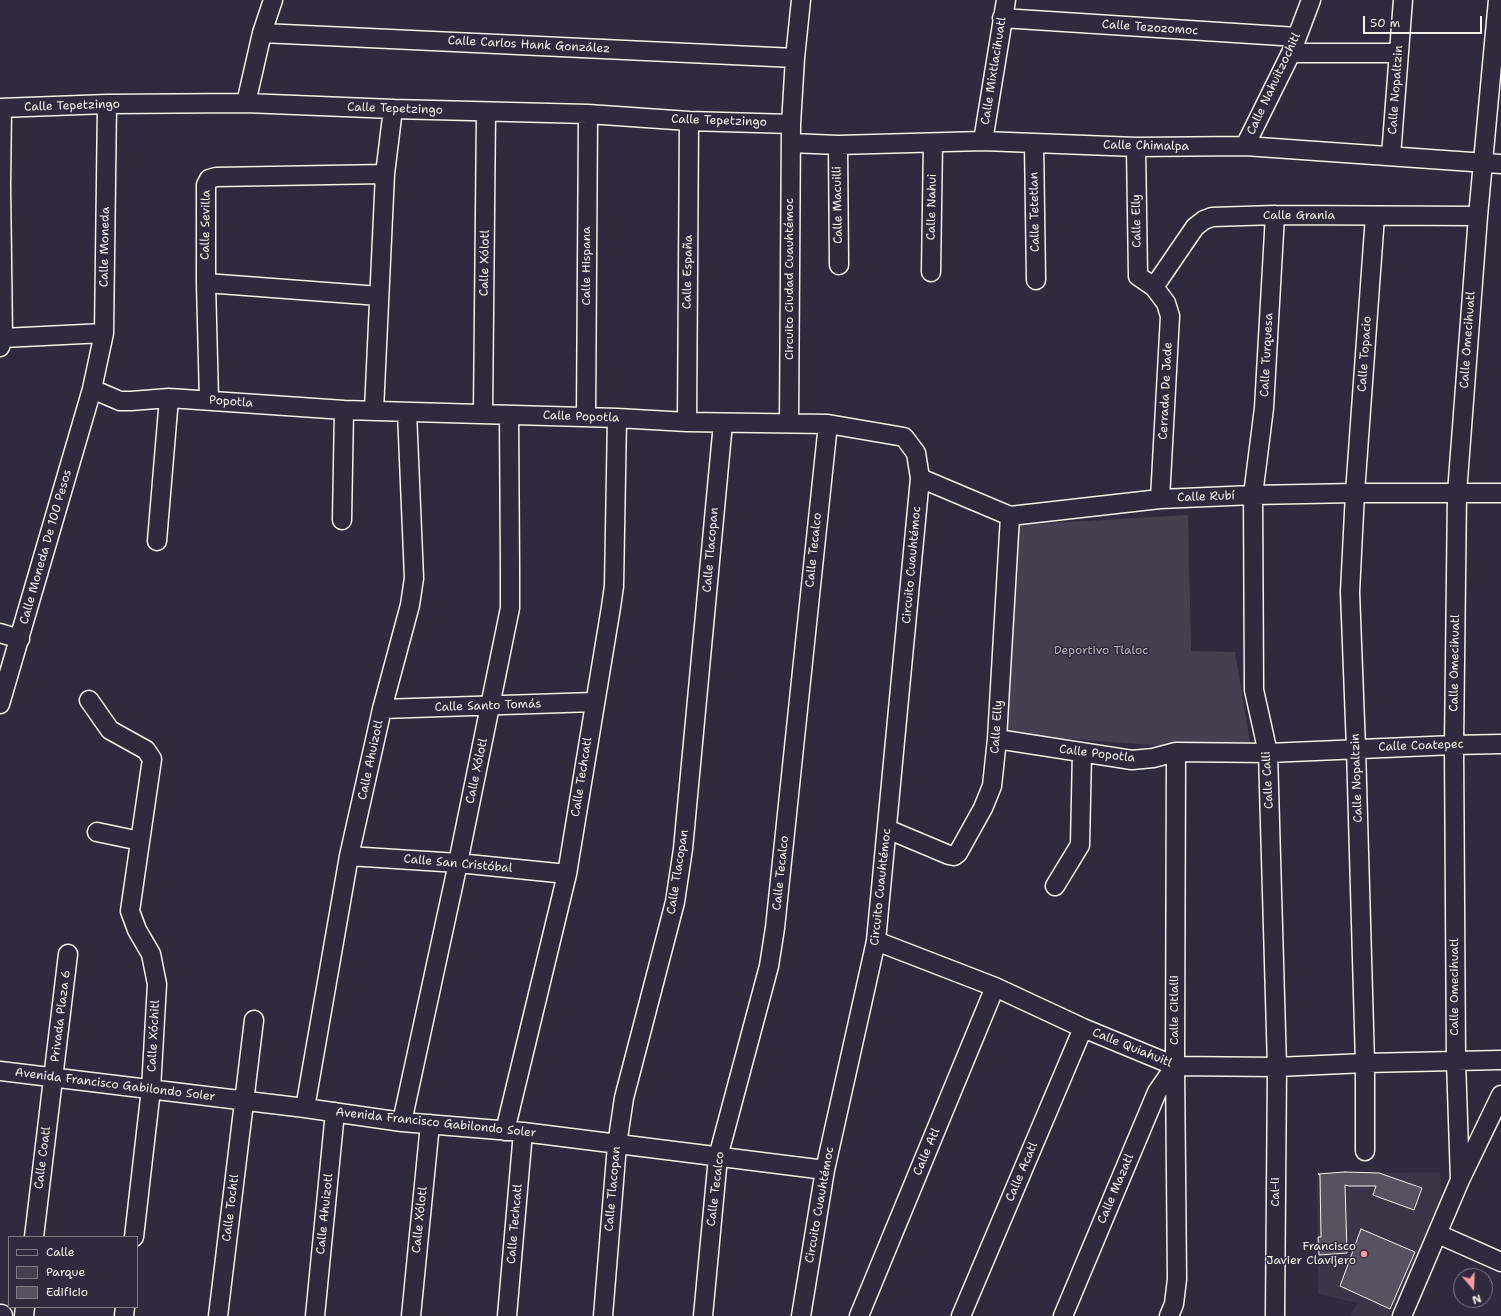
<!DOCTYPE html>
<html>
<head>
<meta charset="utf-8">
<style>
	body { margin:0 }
	#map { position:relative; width:1501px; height:1316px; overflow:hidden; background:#2f2a3d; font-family:"Shantell Sans",sans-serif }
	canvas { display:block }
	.legend { position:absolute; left:8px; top:1236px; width:130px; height:72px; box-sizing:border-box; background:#2f2a3d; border:1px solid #7e7a81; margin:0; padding:5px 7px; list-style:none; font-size:12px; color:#f4f1e8 }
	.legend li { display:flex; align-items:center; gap:8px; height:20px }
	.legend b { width:20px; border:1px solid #7e7a81 }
	.north { position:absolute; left:1453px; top:1268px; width:40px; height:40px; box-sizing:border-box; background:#2f2a3d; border:1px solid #7e7a81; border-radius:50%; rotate:161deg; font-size:11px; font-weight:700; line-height:16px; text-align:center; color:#f4f1e8 }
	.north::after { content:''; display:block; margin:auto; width:14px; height:18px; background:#ff9aa2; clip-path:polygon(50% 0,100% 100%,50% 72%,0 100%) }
	.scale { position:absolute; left:1363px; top:16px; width:119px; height:18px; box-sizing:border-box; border:2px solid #f4f1e8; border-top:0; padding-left:5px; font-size:12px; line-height:14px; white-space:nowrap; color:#f4f1e8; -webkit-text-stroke:3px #2f2a3d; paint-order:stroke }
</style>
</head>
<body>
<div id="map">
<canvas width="1501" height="1316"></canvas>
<ul class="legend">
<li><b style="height:5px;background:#2f2a3d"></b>Calle</li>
<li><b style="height:11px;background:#454050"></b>Parque</li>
<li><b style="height:11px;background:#56525f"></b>Edificio</li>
</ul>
<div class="north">N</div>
<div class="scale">50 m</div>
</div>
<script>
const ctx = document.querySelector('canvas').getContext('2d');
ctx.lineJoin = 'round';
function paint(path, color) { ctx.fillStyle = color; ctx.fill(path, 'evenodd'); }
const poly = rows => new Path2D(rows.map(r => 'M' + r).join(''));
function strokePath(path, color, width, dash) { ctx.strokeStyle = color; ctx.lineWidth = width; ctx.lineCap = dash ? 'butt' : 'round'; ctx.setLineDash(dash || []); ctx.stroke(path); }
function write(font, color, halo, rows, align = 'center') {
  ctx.font = font + ' "Shantell Sans",sans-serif'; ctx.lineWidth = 3; ctx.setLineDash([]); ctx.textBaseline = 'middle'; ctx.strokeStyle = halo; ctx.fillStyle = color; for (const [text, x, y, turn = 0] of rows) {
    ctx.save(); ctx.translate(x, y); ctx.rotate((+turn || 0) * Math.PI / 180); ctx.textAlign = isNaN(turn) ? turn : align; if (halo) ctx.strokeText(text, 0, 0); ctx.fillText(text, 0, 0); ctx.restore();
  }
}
const built = poly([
	[1317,1172,1440,1173,1443,1208,1389,1316,1350,1316,1358,1303,1318,1294]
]);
const green = poly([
	[1188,515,1191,651,1235,652,1251,748,1151,745,1004,734,1019,525]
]);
const building = poly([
	[1345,1172,1379,1173,1422,1188,1414,1210,1373,1195,1376,1186,1349,1186,1345,1185,1347,1253,1319,1255,1318,1237,1321,1237,1320,1175,1318,1174,1345,1172],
	[1361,1229,1415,1252,1390,1309,1340,1286,1361,1229]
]);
const minor = poly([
	[1002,18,1297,37],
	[262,33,795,58],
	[1291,53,1399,53],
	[246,103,262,33,273,0],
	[0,108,107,104,246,103,393,109,588,114,689,121,791,124],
	[983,141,1006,0],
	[791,143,838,145,983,141,1136,147,1245,146,1501,164],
	[1034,143,1036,280],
	[838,145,839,265],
	[1245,146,1291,53,1311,0],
	[1136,147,1138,276,1154,287,1166,303,1170,316,1160,499],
	[1391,156,1403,0],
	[1275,215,1264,408,1253,495,1254,690,1268,753,1277,1067,1275,1316],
	[931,272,933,143],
	[206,283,379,296],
	[1154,287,1195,227,1204,220,1212,217,1275,215,1478,216],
	[3,338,104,333],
	[0,347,3,338,1,185,2,108],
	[92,389,120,401,131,401,169,398,344,410,617,418,687,422,828,424,904,437,916,453,920,478,876,941,825,1170,801,1316],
	[209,400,206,283,206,185,209,179,216,177,385,174],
	[374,410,385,174,393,109],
	[483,413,486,112],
	[586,417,588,114],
	[687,422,689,121],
	[789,423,791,124,795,58,801,0],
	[920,478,1010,516,1160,499,1253,495,1355,493,1501,493],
	[342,520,344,410],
	[157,541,169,398],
	[0,633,20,639],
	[89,700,110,730,146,750,152,759,130,911,137,930,151,954,157,984,151,1089,134,1237],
	[0,704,92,389,104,333,107,104],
	[382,709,594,702],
	[997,739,1132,760,1153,758,1176,752,1268,753,1454,745,1501,744],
	[887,829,949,855,954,856,958,853,983,808,992,786,997,739,1010,516],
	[97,832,140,841],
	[349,856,458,863,567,874],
	[1055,886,1080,845,1082,752],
	[876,941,995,987,1083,1028,1175,1066,1277,1067,1365,1063,1501,1060],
	[0,1071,305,1108,402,1122,523,1132,825,1170],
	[305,1108,349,856,382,709,410,605,414,578,407,412],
	[402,1122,458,863,510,608,510,570,509,415],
	[505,1131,567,874,611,607,614,586,617,418],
	[1365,1151,1365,1063,1356,748,1350,592,1355,493,1375,216],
	[1460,1180,1456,1061,1454,745,1457,493,1478,216,1498,0],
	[1438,1234,1501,1262],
	[34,1237,68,954],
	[24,1316,25,1307],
	[124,1316,125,1307],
	[218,1316,254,1020],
	[315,1316,335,1112],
	[411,1316,430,1124],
	[507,1316,523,1132],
	[603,1316,617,1145,624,1098,675,902,683,849,723,423],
	[703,1316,718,1157,769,966,775,928,828,424],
	[859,1316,995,987],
	[961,1316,1083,1028],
	[1063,1316,1157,1092,1175,1066],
	[1169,1316,1174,1304,1177,1279,1175,1066,1176,752],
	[1402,1316,1460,1180,1501,1095]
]);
const major = poly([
	[0,1316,1,1316]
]);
const markers = [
	[1364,1254,4,"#ff9aa2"]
];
const streetNames = [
	["Calle Tezozomoc",1150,28,4],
	["Calle Carlos Hank González",529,45,3],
	["Calle Mixtlacihuatl",994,71,-81],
	["Calle Nahuitzochitl",1274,84,-65],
	["Calle Nopaltzin",1396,90,-86],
	["Calle Tepetzingo",72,106,-2],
	["Calle Tepetzingo",395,109,2],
	["Calle Tepetzingo",719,121,2],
	["Calle Chimalpa",1146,146,1],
	["Calle Macuilli",838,205,-91],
	["Calle Nahui",932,207,-89],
	["Calle Tetetlan",1035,212,-91],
	["Calle Grania",1299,216],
	["Calle Elly",1137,221,-91],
	["Calle Sevilla",206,225,-89],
	["Calle Moneda",105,247,-89],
	["Calle Xólotl",485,263,-89],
	["Calle Hispana",587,266,-90],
	["Calle España",688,272,-89],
	["Circuito Ciudad Cuauhtémoc",790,279,-90],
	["Calle Omecihuatl",1468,340,-86],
	["Calle Topacio",1365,354,-86],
	["Calle Turquesa",1267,355,-87],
	["Cerrada De Jade",1166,391,-87],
	["Popotla",231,402,4],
	["Calle Popotla",581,417,2],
	["Calle Rubí",1206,497,-2],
	["Calle Moneda De 100 Pesos",46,547,-74],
	["Calle Tlacopan",711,550,-85],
	["Calle Tecalco",814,550,-84],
	["Circuito Cuauhtémoc",912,565,-85],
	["Calle Omecihuatl",1455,663,-89],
	["Calle Santo Tomás",488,706,-2],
	["Calle Elly",997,727,-86],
	["Calle Coatepec",1421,746,-2],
	["Calle Popotla",1097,754,7],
	["Calle Ahuizotl",371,760,-78],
	["Calle Xólotl",477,771,-78],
	["Calle Techcatl",582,777,-81],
	["Calle Nopaltzin",1357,778,-92],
	["Calle Calli",1268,780,-93],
	["Calle San Cristóbal",458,864,5],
	["Calle Tlacopan",678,872,-81],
	["Calle Tecalco",781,873,-84],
	["Circuito Cuauhtémoc",881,887,-84],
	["Calle Omecihuatl",1455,987,-90],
	["Calle Citlalli",1175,1010,-90],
	["Privada Plaza 6",61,1016,-83],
	["Calle Xóchitl",154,1036,-87],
	["Calle Quiahuitl",1132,1048,22],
	["Avenida Francisco Gabilondo Soler",115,1085,7],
	["Avenida Francisco Gabilondo Soler",436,1123,6],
	["Calle Atl",927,1152,-67],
	["Calle Coatl",43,1158,-83],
	["Calle Acatl",1022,1172,-67],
	["Calle Tlacopan",613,1189,-85],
	["Calle Tecalco",716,1189,-83],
	["Calle Mazatl",1116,1189,-67],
	["Cal-li",1276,1192,-90],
	["Circuito Cuauhtémoc",820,1205,-80],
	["Calle Tochtl",231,1208,-83],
	["Calle Ahuizotl",325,1214,-84],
	["Calle Xólotl",420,1220,-84],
	["Calle Techcatl",515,1224,-85]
];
const parkNames = [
	["Deportivo Tlaloc",1101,651]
];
const poiNames = [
	["Francisco",1356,1247],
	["Javier Clavijero",1356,1261]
];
paint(built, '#3b3647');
paint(green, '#454050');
paint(building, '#56525f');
strokePath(building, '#f4f1e8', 1);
strokePath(minor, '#f4f1e8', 21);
strokePath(major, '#f4f1e8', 25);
strokePath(minor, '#2f2a3d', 18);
strokePath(major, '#2f2a3d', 22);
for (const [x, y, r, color] of markers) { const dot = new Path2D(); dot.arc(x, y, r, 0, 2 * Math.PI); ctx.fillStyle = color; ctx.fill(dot); strokePath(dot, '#2f2a3d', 1.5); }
write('12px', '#f4f1e8', '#2f2a3d', streetNames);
write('12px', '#b7b3b3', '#2f2a3d', parkNames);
write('12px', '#f4f1e8', '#2f2a3d', poiNames, 'right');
</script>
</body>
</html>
